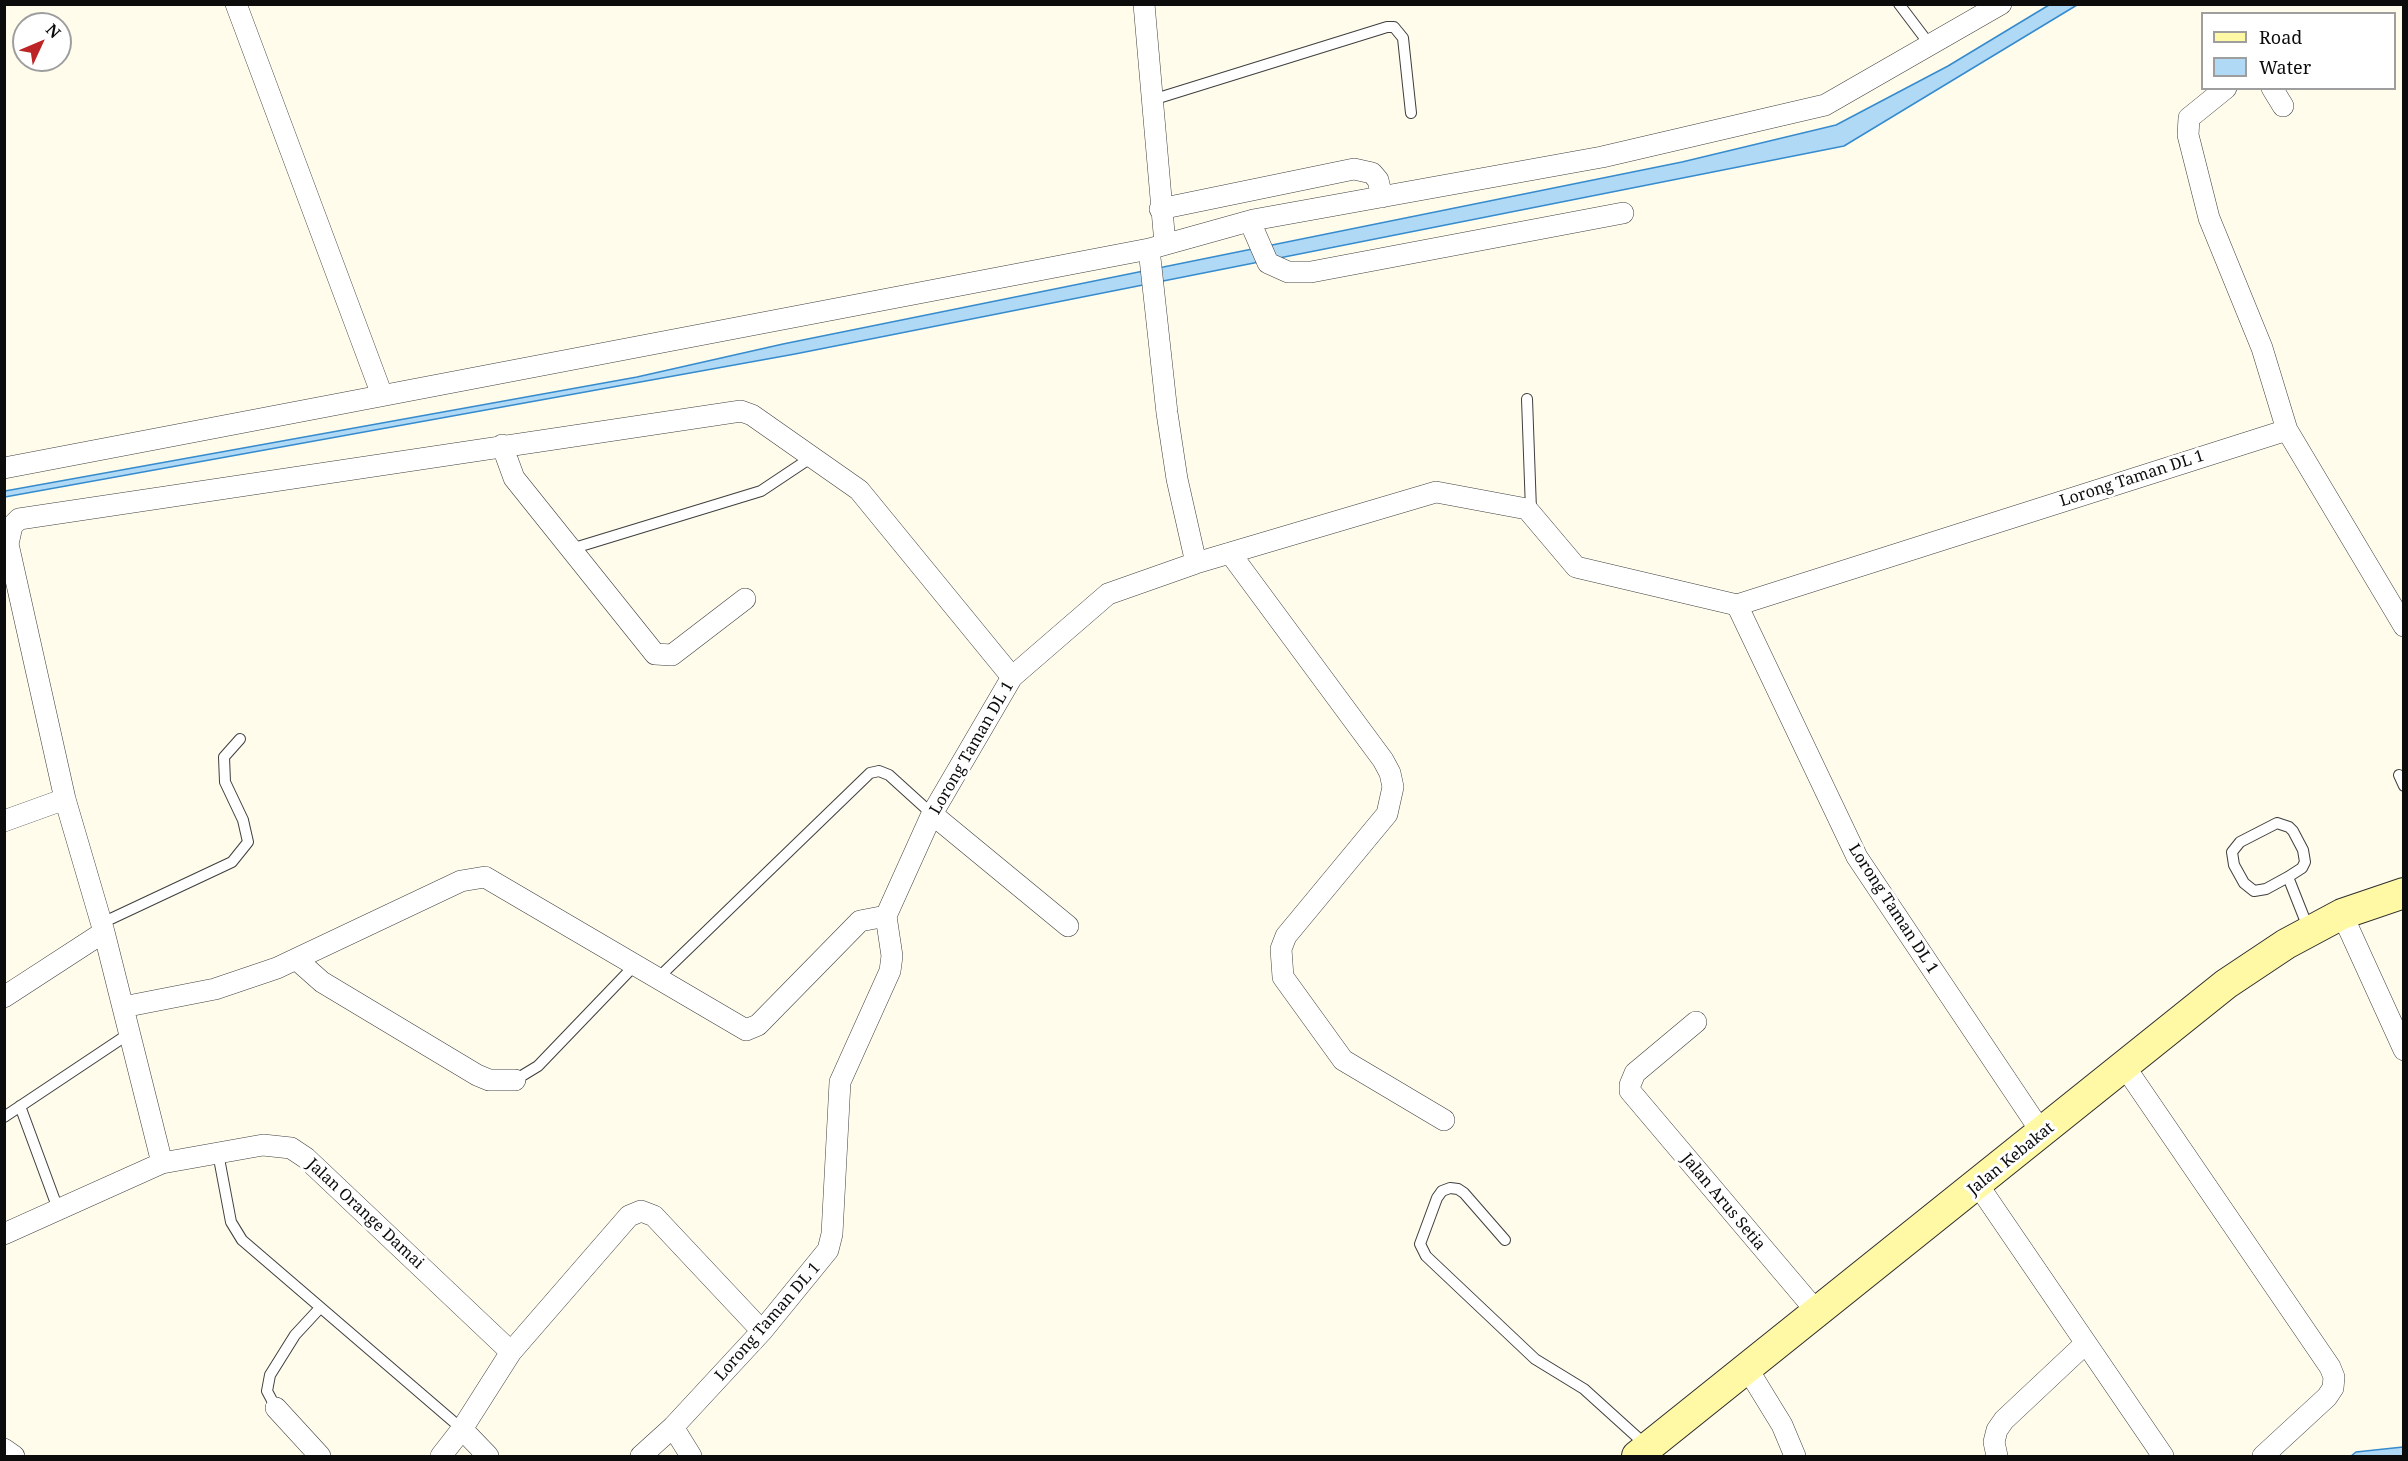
<!DOCTYPE html>
<html>
<head>
<meta charset="utf-8">
<style>
	body { margin:0 }
	#map { position:relative; width:2408px; height:1461px; overflow:hidden; background:#fffceb; font-family:"Noto Serif",serif }
	canvas { display:block }
	.frame { position:absolute; inset:0; border:6px solid #0c0c0c; pointer-events:none }
	.legend { position:absolute; left:2201px; top:12px; width:195px; height:78px; box-sizing:border-box; background:#fff; border:2px solid #9e9e9e; margin:0; padding:8px 10px; list-style:none; font-size:18px; color:#0c0c0c }
	.legend li { display:flex; align-items:center; gap:12px; height:30px }
	.legend b { width:30px; border:2px solid #9e9e9e }
	.north { position:absolute; left:12px; top:12px; width:60px; height:60px; box-sizing:border-box; background:#fff; border:2px solid #9e9e9e; border-radius:50%; rotate:46deg; font-size:16px; font-weight:700; line-height:24px; text-align:center; color:#0c0c0c }
	.north::after { content:''; display:block; margin:auto; width:21px; height:27px; background:#bc2425; clip-path:polygon(50% 0,100% 100%,50% 72%,0 100%) }
</style>
</head>
<body>
<div id="map">
<canvas width="2408" height="1461"></canvas>
<div class="frame"></div>
<ul class="legend">
<li><b style="height:8px;background:#fff9a6"></b>Road</li>
<li><b style="height:16px;background:#b0d9f6"></b>Water</li>
</ul>
<div class="north">N</div>
</div>
<script>
const ctx = document.querySelector('canvas').getContext('2d');
ctx.lineJoin = 'round';
function paint(path, color) { ctx.fillStyle = color; ctx.fill(path, 'evenodd'); }
const poly = rows => new Path2D(rows.map(r => 'M' + r).join(''));
function strokePath(path, color, width, dash) { ctx.strokeStyle = color; ctx.lineWidth = width; ctx.lineCap = dash ? 'butt' : 'round'; ctx.setLineDash(dash || []); ctx.stroke(path); }
function write(font, color, halo, rows, align = 'center') {
  ctx.font = font + ' "Noto Serif",serif'; ctx.lineWidth = 6; ctx.setLineDash([]); ctx.textBaseline = 'middle'; ctx.strokeStyle = halo; ctx.fillStyle = color; for (const [text, x, y, turn = 0] of rows) {
    ctx.save(); ctx.translate(x, y); ctx.rotate((+turn || 0) * Math.PI / 180); ctx.textAlign = isNaN(turn) ? turn : align; if (halo) ctx.strokeText(text, 0, 0); ctx.fillText(text, 0, 0); ctx.restore();
  }
}
const water = poly([
	[2049,5,2077,5,1844,146,795,354,5,497,5,491,637,377,783,344,1682,162,1836,125,1948,66,2049,5],
	[2403,1447,2403,1456,2351,1456,2356,1452,2403,1447]
]);
const lane = poly([
	[1899,4,1930,45],
	[1152,100,1387,27,1394,27,1403,38,1411,113],
	[1527,399,1531,510],
	[571,549,761,491,812,457],
	[2399,775,2404,786],
	[2277,823,2289,827,2293,831,2303,850,2305,862,2302,868,2288,877,2266,889,2254,891,2244,883,2234,865,2232,852,2240,842,2277,823],
	[2288,877,2309,930],
	[102,923,232,862,248,842,243,820,225,782,224,757,240,739],
	[657,979,870,773,879,771,889,775,932,814],
	[515,1080,538,1066,634,966],
	[20,1106,58,1209],
	[4,1117,130,1033],
	[218,1153,231,1222,242,1240,462,1429],
	[1505,1240,1464,1193,1458,1189,1450,1188,1442,1191,1437,1198,1420,1244,1426,1256,1535,1359,1584,1389,1647,1446],
	[276,1408,267,1391,270,1375,295,1335,320,1308]
]);
const street = poly([
	[236,4,382,395],
	[1144,4,1165,244],
	[2226,88,2189,118,2188,135,2209,218,2262,348,2287,430,2404,626],
	[2272,88,2283,106],
	[1160,209,1354,169,1372,173,1378,180,1382,197],
	[1253,220,1254,231,1268,263,1288,272,1311,272,1623,213],
	[1149,249,1167,413,1177,479,1196,563],
	[502,445,514,478,655,654,672,655,745,599],
	[4,468,1149,249,1253,220,1602,157,1825,105,2001,4],
	[1230,553,1383,760,1390,773,1393,787,1387,814,1286,936,1281,949,1283,977,1343,1060,1444,1120],
	[1737,605,2287,430],
	[932,814,1068,926],
	[4,821,65,799],
	[2342,914,2404,1050],
	[296,959,322,982,477,1075,489,1080,515,1080],
	[4,997,104,932],
	[123,1007,215,989,277,968,461,881,485,877,746,1030,758,1025,860,921,886,916],
	[1696,1022,1635,1073,1630,1085,1630,1091,1817,1312],
	[2125,1067,2330,1367,2334,1377,2333,1388,2327,1397,2263,1456],
	[162,1163,104,932,65,799,8,544,12,526,19,519,741,411,752,415,859,490,1012,677],
	[1978,1185,2163,1456],
	[4,1234,162,1163,263,1145,291,1148,306,1158,511,1352,462,1429,488,1456],
	[511,1352,629,1216,641,1211,654,1216,762,1331],
	[1747,1368,1782,1425,1795,1456],
	[276,1408,320,1456],
	[673,1427,691,1456],
	[4,1449,14,1456],
	[441,1456,462,1429],
	[641,1456,673,1427,762,1331,828,1250,832,1234,840,1082,890,971,892,956,886,916,932,814,1012,677,1108,594,1196,563,1436,492,1527,509,1576,567,1737,605,1857,857,2042,1133],
	[1997,1456,1994,1442,1997,1430,2004,1420,2086,1343]
]);
const secondary = poly([
	[1637,1456,2226,984,2286,944,2342,914,2404,893]
]);
const streetNames = [
	["Lorong Taman DL 1",2132,479,-18],
	["Lorong Taman DL 1",972,748,-60],
	["Lorong Taman DL 1",1893,909,57],
	["Jalan Kebakat",2011,1159,-39],
	["Jalan Arus Setia",1723,1202,50],
	["Jalan Orange Damai",365,1214,43],
	["Lorong Taman DL 1",768,1322,-49]
];
paint(water, '#b0d9f6');
strokePath(water, '#368bcd', 1.5);
strokePath(lane, '#3f3f3f', 12);
strokePath(street, '#3f3f3f', 22);
strokePath(secondary, '#2e2e2e', 32);
strokePath(lane, '#fff', 10);
strokePath(street, '#fff', 21);
strokePath(secondary, '#fff9a6', 30);
write('16px', '#0c0c0c', '#fff', streetNames);
</script>
</body>
</html>
